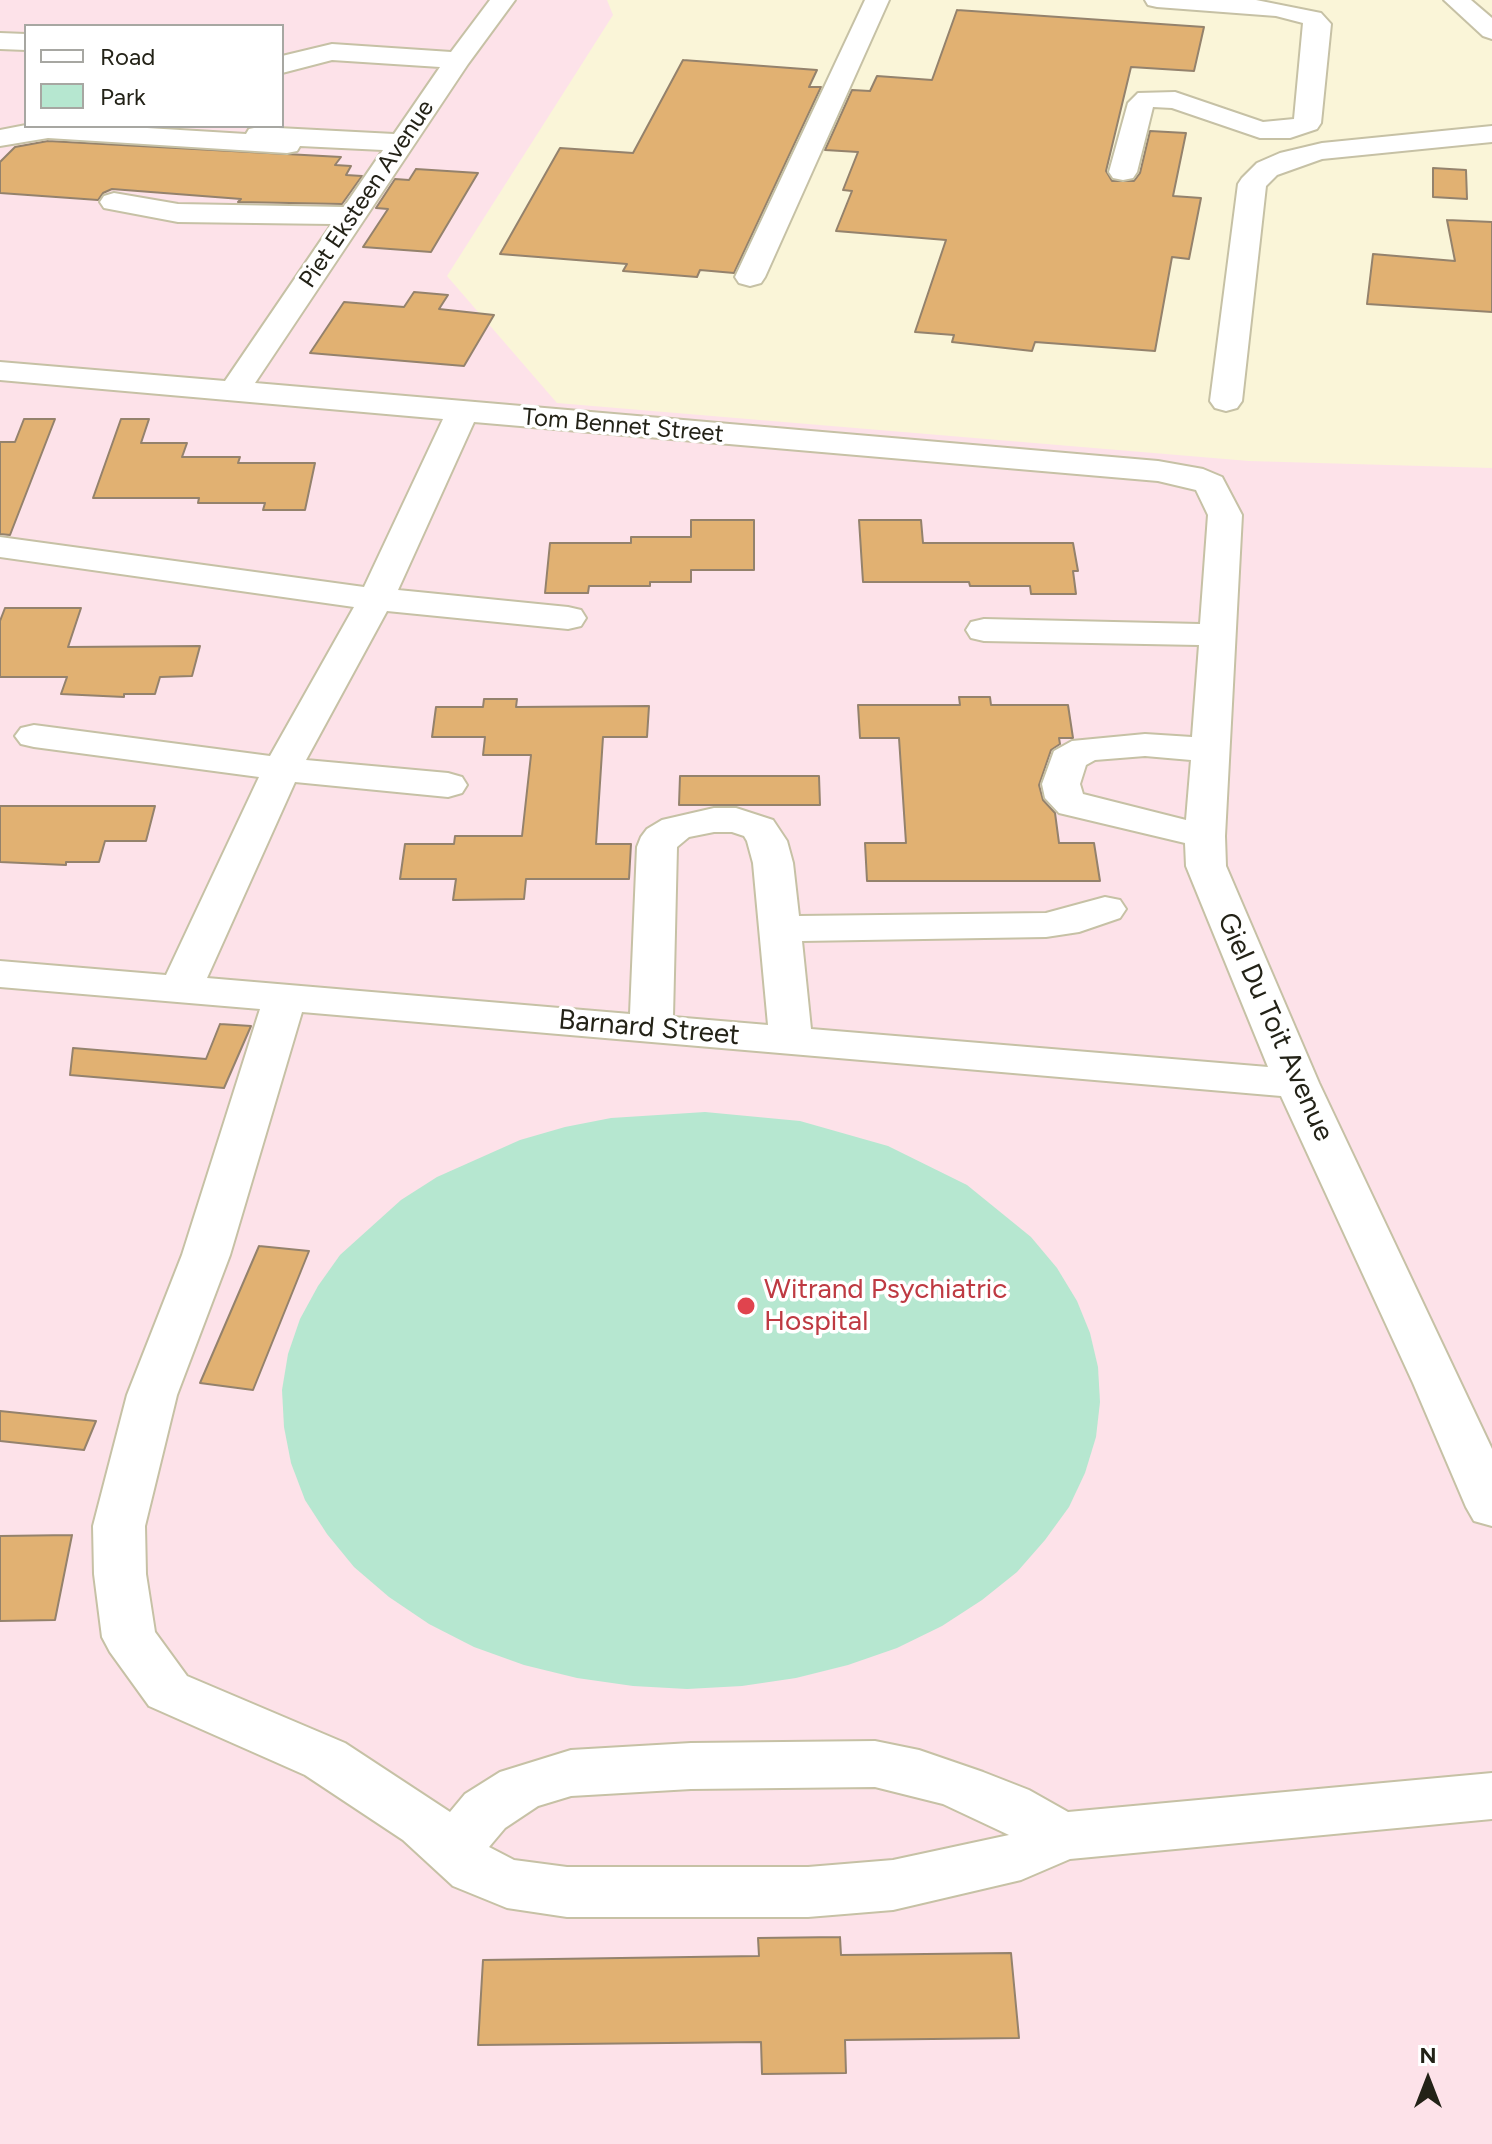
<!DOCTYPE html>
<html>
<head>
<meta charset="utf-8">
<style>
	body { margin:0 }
	#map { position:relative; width:1492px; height:2144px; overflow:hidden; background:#faf5d8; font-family:Figtree,sans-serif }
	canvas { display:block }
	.legend { position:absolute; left:24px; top:24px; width:260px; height:104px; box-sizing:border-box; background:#fff; border:2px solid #a7a7a2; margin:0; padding:10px 14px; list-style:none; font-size:24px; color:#232217 }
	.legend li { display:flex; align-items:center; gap:16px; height:40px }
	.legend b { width:40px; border:2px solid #a7a7a2 }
	.north { position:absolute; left:1388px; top:2040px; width:80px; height:80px; -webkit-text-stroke:6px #fff; paint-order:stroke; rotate:0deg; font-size:22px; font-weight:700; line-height:32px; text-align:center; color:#232217 }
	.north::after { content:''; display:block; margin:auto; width:28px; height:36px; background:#232217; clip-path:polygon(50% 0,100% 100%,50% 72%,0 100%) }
</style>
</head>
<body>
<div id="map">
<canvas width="1492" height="2144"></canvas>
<ul class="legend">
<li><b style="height:10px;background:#fff"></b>Road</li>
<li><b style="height:22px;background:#b6e7d0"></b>Park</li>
</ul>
<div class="north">N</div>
</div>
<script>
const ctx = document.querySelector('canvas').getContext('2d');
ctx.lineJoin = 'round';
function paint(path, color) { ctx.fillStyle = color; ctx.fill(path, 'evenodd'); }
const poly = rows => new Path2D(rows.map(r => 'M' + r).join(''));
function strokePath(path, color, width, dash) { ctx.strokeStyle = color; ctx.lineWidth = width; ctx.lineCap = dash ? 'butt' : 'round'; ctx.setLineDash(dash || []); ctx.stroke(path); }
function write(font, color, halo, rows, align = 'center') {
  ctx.font = font + ' Figtree,sans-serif'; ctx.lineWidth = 7; ctx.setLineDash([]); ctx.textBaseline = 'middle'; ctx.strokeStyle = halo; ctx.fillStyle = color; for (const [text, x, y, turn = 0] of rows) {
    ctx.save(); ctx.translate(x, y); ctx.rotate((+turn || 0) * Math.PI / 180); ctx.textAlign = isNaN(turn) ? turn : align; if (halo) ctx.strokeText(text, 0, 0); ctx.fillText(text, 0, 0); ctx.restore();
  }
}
const medical = poly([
	[0,0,607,0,613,15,447,276,557,403,1249,461,1492,468,1492,2144,0,2144],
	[26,26,282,26,282,126,26,126]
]);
const green = poly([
	[705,1112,800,1121,888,1146,967,1185,1031,1237,1057,1268,1077,1301,1090,1333,1098,1367,1100,1402,1096,1437,1085,1473,1069,1507,1045,1540,1017,1572,982,1600,942,1626,897,1648,848,1665,796,1678,742,1686,687,1689,633,1686,577,1678,524,1665,474,1647,429,1624,389,1597,354,1567,327,1534,305,1500,291,1463,284,1427,282,1390,288,1354,300,1319,318,1286,340,1255,401,1200,437,1177,520,1140,565,1127,611,1118]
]);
const building = poly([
	[957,10,1204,27,1194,71,1131,67,1106,171,1112,181,1134,181,1140,173,1150,131,1186,133,1173,196,1201,198,1189,259,1172,257,1155,351,1035,342,1032,351,952,342,954,335,915,332,946,240,836,231,852,191,843,190,858,152,825,150,852,90,870,91,877,76,932,80,957,10],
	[683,60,817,70,809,87,821,87,734,273,700,270,697,277,623,271,627,264,500,254,560,148,633,153,683,60],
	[48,141,341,157,335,165,351,166,346,175,362,176,342,204,238,202,241,199,112,189,103,193,98,200,0,193,0,162,15,147,48,141],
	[1433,168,1466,170,1467,199,1433,197,1433,168],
	[416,169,478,173,431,252,363,247,388,209,376,208,395,179,409,180,416,169],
	[1447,220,1492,222,1492,312,1367,304,1373,254,1455,261,1447,220],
	[414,292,448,295,439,309,494,315,464,366,310,353,344,302,404,307,414,292],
	[24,419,55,419,10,535,0,534,0,442,15,442,24,419],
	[121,419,149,419,141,443,187,443,182,457,240,457,238,463,315,463,305,510,263,510,265,503,198,503,199,498,93,498,121,419],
	[691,520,754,520,754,570,691,570,691,582,650,582,650,586,589,586,588,593,545,593,550,543,631,543,631,537,691,537,691,520],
	[859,520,921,520,923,543,1073,543,1078,571,1073,571,1076,594,1031,594,1030,586,970,586,969,582,863,582,859,520],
	[5,608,81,608,68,647,200,646,192,676,160,677,155,694,124,694,124,697,61,694,67,677,0,677,0,621,5,608],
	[959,697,990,697,991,705,1068,705,1073,738,1059,738,1060,744,1051,750,1039,785,1043,800,1055,813,1059,843,1094,843,1100,881,867,881,865,843,906,843,899,738,860,738,858,705,960,705,959,697],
	[484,699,517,699,516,707,649,706,647,737,603,737,596,844,631,844,629,879,526,879,524,899,453,900,456,879,400,879,405,844,454,844,455,836,522,836,531,755,483,755,485,737,432,737,436,707,483,707,484,699],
	[680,776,819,776,820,805,679,805,680,776],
	[0,806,155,806,146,841,105,841,99,862,66,862,66,865,0,862,0,806],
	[220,1024,251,1026,224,1088,70,1075,73,1048,206,1059,220,1024],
	[259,1246,309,1251,253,1390,200,1383,259,1246],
	[0,1411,96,1421,84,1450,0,1441,0,1411],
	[72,1535,55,1620,0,1621,0,1536,72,1535],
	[840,1937,841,1955,1011,1953,1019,2038,845,2040,846,2073,762,2074,761,2042,478,2045,483,1960,759,1956,758,1938,840,1937]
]);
const minor = poly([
	[490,0,515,0,468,64,255,383,1158,461,1203,469,1222,477,1242,515,1225,836,1226,866,1319,1083,1492,1449,1492,1526,1474,1521,1466,1507,1413,1383,1281,1096,302,1012,230,1255,177,1395,145,1526,146,1574,155,1632,187,1676,345,1743,450,1812,465,1794,500,1772,571,1750,691,1743,875,1741,919,1750,983,1772,1029,1790,1068,1812,1492,1773,1492,1819,1070,1859,1021,1880,893,1910,808,1917,567,1917,507,1908,453,1886,403,1840,305,1775,149,1706,110,1652,102,1637,94,1574,93,1526,127,1395,182,1255,260,1009,0,987,0,961,166,975,259,777,34,747,21,744,15,736,21,728,34,725,270,756,354,607,0,557,0,537,364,587,443,419,0,380,0,362,225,381,332,224,178,222,104,208,100,202,104,196,114,193,178,204,344,207,383,150,300,146,297,151,287,153,48,138,0,146,0,130,26,125,114,126,246,134,249,129,259,127,394,134,440,67,332,60,282,73,282,56,332,44,451,52,490,0],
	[474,422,1158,481,1196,490,1208,515,1200,624,984,619,971,622,966,630,971,638,984,641,1199,645,1192,737,1145,734,1072,741,1054,751,1042,784,1045,798,1059,813,1185,843,1186,866,1268,1067,811,1029,802,941,1046,937,1079,932,1120,918,1126,909,1120,900,1105,897,1046,913,799,916,793,863,787,841,773,820,736,808,714,808,662,820,647,829,641,837,637,847,630,1014,207,978,295,782,448,797,462,793,467,785,462,777,448,773,306,760,387,611,568,629,581,626,586,618,581,610,568,607,398,590,474,422],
	[1145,756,1191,760,1186,820,1083,794,1080,784,1086,765,1095,760,1145,756],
	[714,832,732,832,744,836,747,841,753,863,768,1025,673,1017,677,847,689,837,714,832],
	[875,1787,943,1804,1009,1835,893,1860,808,1867,567,1867,514,1860,489,1847,505,1828,538,1806,571,1796,691,1789,875,1787],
	[865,0,889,0,765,277,761,283,750,286,739,283,735,277,865,0],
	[1145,0,1256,0,1321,13,1331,24,1321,123,1317,129,1290,138,1260,138,1172,108,1153,107,1137,172,1133,178,1123,180,1113,178,1109,172,1128,103,1138,93,1175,92,1263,122,1294,119,1303,23,1276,16,1157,7,1148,5,1145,0],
	[0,33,26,34,26,50,0,49,0,33],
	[1492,126,1492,142,1322,159,1277,175,1266,186,1242,401,1237,408,1226,411,1215,408,1210,401,1238,184,1242,178,1257,163,1280,153,1322,143,1492,126]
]);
const major = poly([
	[1444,0,1471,0,1492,18,1492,39,1483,36,1444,0]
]);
const markers = [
	[746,1306,10,"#e0444e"]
];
const farStreetnames = [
	["Piet Eksteen Avenue",367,194,-56],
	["Tom Bennet Street",623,426,5]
];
const streetNames = [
	["Giel Du Toit Avenue",1275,1027,66],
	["Barnard Street",649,1028,5]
];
const healthNames = [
	["Witrand Psychiatric",764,1290],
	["Hospital",764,1322]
];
paint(medical, '#fde2e9');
paint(green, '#b6e7d0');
paint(building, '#e1b172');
strokePath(building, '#94826c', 2);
strokePath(minor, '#c6c1a5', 4);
strokePath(major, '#c6c1a5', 4);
paint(minor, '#fff');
paint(major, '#fff');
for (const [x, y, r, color] of markers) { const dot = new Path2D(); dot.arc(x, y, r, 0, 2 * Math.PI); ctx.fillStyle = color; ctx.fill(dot); strokePath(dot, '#fff', 3); }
write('24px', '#232217', '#fff', farStreetnames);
write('28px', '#232217', '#fff', streetNames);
write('28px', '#be3a42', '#fff', healthNames, 'left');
</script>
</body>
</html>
